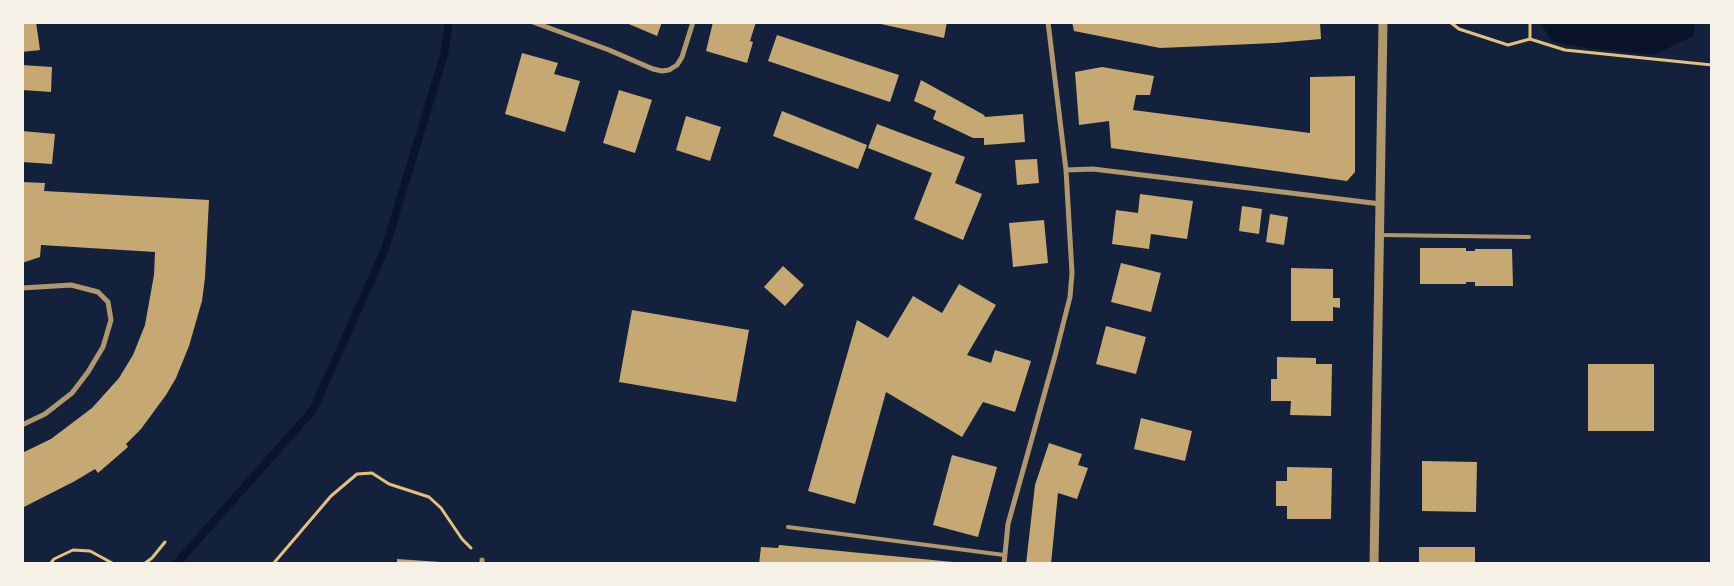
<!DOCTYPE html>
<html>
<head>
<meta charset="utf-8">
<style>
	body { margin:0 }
	#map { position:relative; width:1734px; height:586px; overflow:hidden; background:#14213d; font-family:Overpass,sans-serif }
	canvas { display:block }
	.frame { position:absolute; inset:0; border:24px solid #f6f1e7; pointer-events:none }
</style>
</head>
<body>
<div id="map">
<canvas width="1734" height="586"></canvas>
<div class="frame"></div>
</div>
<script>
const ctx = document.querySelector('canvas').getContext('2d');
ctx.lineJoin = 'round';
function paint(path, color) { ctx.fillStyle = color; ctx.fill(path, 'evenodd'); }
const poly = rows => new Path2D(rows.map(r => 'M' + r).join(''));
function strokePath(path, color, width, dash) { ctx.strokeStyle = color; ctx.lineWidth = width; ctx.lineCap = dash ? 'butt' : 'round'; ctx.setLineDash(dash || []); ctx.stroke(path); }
const water = poly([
	[1540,23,1695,23,1693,36,1654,55,1585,48,1553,42]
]);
const stream = poly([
	[176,564,313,410,385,249,444,55,449,22]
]);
const building = poly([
	[22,22,36,22,40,50,22,52],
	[624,22,662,22,657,36],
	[713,22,756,22,750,41,753,42,747,63,706,51],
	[872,22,947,22,944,38],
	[1072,22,1320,22,1321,39,1275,43,1160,48,1074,31],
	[777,35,899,75,890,102,768,61],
	[522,53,558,63,554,74,580,81,565,132,505,114],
	[22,65,52,67,51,92,22,90],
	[1102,67,1154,76,1150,95,1136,95,1133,110,1310,133,1310,77,1355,76,1355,172,1347,181,1111,148,1109,121,1079,125,1075,72],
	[921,80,984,115,985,117,1023,114,1025,142,984,145,984,138,973,138,933,119,936,111,914,101],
	[619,90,652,100,635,153,603,143],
	[782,111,867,145,858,169,773,136],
	[686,116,721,127,710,161,676,150],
	[877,124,965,157,955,183,982,194,963,240,914,219,932,173,868,148],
	[22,131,55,134,52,164,22,162],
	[1037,159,1039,183,1017,185,1015,160],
	[22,182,45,183,44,191,209,200,205,278,202,301,189,346,176,378,166,395,141,429,126,444,128,447,98,473,95,469,75,481,22,508,22,453,51,439,92,408,119,378,133,355,145,325,154,275,155,252,41,245,40,257,22,263],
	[1140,194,1193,201,1187,239,1151,234,1149,249,1112,244,1116,210,1138,213],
	[1242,206,1262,209,1259,234,1239,231],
	[1270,214,1288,217,1284,245,1266,242],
	[1044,220,1048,263,1013,267,1009,223],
	[1420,248,1466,248,1466,251,1475,251,1475,249,1512,249,1513,286,1475,286,1475,282,1466,282,1466,284,1420,284],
	[1121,263,1161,273,1151,312,1111,302],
	[783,266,804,285,785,306,764,287],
	[1291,268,1333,269,1333,298,1340,298,1340,308,1333,307,1333,321,1291,321],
	[959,284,996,305,967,355,991,363,995,350,1031,361,1015,412,983,402,962,437,886,392,855,504,808,491,857,320,888,338,913,296,942,313],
	[632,310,749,330,736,402,619,382],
	[1106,326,1146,337,1136,374,1096,364],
	[1277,357,1316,358,1316,364,1332,364,1331,416,1290,415,1291,401,1271,401,1271,379,1277,379],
	[1588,364,1654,364,1654,431,1588,431],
	[1141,418,1192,431,1185,461,1134,449],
	[1049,443,1082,454,1078,465,1088,468,1077,499,1058,493,1051,564,1026,564,1035,485],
	[952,455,997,467,978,537,933,525],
	[1422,461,1477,462,1476,512,1422,511],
	[1287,467,1332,468,1331,519,1287,519,1287,506,1276,506,1276,481,1287,481],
	[779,545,953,562,953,564,759,564,761,547,778,548],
	[1419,547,1475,547,1475,564,1419,564],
	[397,559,441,562,441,564,397,564]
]);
const path = poly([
	[1450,22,1459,29,1508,45,1530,39,1565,50,1712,65],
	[1530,39,1530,22],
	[50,564,54,559,73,550,90,551,114,564],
	[144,564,152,558,165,542],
	[273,564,331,496,357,474,372,473,389,484,429,497,441,508,462,539,471,548]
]);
const service = poly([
	[1381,235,1529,237],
	[788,527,1004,555]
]);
const minor = poly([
	[533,22,609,50,653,69,662,71,669,70,677,65,682,57,693,22],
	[1066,170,1093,169,1381,204],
	[22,288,71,285,98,292,108,302,111,320,103,347,88,372,72,393,45,414,22,425],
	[482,564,482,560],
	[1004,564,1008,524,1055,356,1070,297,1072,273,1066,170,1048,22]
]);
const tertiary = poly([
	[1374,564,1383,22]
]);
paint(water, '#0b132b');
strokePath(stream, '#0b132b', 8);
paint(building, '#c6a872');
strokePath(path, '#e5c07b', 3);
strokePath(service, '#b1986c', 4);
strokePath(minor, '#b1986c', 5);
strokePath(tertiary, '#b1986c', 9);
</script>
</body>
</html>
